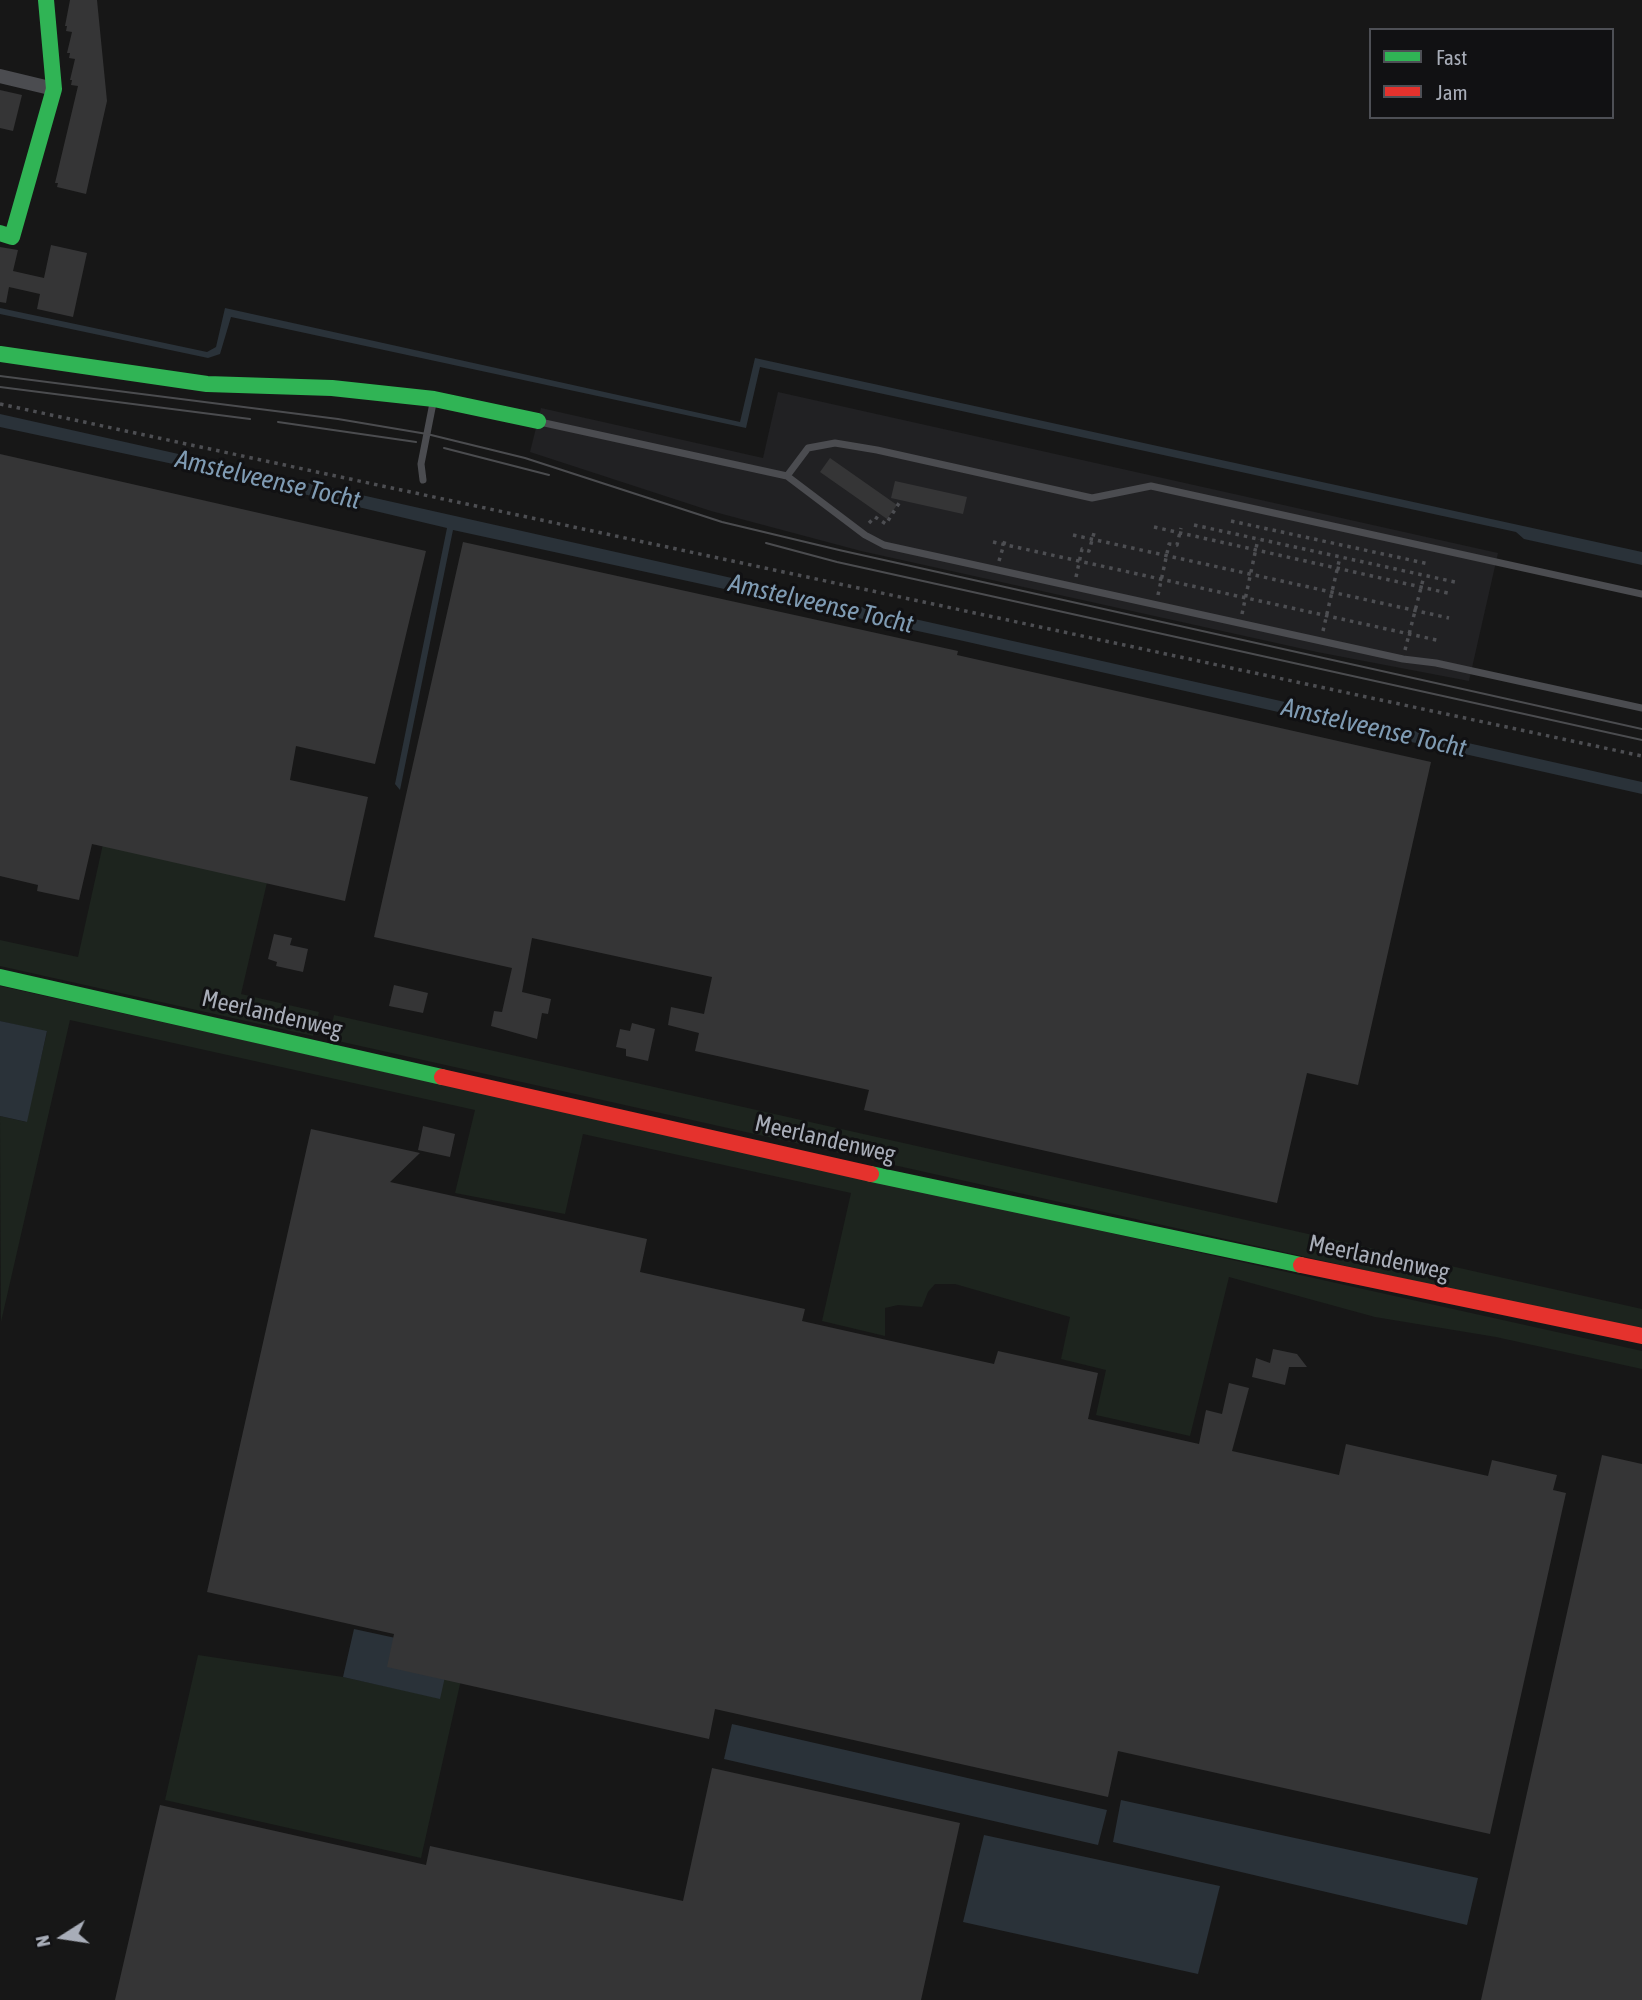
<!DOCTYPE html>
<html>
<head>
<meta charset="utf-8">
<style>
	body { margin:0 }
	#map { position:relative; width:1642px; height:2000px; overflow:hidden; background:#171717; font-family:"Asap Condensed",sans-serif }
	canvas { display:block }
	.legend { position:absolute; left:1369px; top:28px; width:245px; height:91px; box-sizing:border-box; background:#111113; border:2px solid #4d4f55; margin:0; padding:9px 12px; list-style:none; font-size:21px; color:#a8adb8 }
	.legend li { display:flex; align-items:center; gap:14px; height:35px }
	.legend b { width:35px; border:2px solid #4d4f55 }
	.north { position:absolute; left:28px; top:1902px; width:70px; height:70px; -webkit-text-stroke:5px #111113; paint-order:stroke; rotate:258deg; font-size:19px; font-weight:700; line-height:28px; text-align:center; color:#a8adb8 }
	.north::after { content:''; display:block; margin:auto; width:24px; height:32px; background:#a8adb8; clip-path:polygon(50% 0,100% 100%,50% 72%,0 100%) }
</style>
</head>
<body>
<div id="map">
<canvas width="1642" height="2000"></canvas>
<ul class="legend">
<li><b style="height:9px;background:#30b455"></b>Fast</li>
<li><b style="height:9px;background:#e5322d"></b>Jam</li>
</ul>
<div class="north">N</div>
</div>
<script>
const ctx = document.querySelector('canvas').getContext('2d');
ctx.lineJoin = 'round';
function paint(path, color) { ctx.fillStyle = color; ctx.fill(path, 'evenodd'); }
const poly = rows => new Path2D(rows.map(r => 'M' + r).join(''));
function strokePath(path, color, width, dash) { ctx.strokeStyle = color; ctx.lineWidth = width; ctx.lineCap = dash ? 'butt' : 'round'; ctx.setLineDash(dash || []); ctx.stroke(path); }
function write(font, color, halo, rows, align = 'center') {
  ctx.font = font + ' "Asap Condensed",sans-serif'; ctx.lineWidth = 6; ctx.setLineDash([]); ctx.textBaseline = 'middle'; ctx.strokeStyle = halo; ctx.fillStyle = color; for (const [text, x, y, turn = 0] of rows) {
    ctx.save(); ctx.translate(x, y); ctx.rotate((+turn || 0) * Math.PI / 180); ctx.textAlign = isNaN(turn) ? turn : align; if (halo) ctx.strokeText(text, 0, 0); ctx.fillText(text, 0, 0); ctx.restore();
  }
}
const built = poly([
	[778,392,1498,553,1469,681,1317,652,861,551,711,511,530,452,541,408,763,458]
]);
const green = poly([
	[105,835,269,874,241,994,319,1012,313,1036,0,966,0,940,78,957],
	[0,986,1642,1351,1642,1369,1496,1337,1375,1317,1229,1277,1190,1436,1096,1415,1106,1370,1061,1359,1070,1317,955,1284,935,1284,928,1292,922,1307,898,1305,885,1308,885,1336,822,1321,851,1193,583,1134,565,1214,455,1193,475,1110,70,1020,1,1322,0,1116,26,1122,47,1032,0,1021],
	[334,1015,1642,1309,1642,1332,329,1039],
	[451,1650,467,1653,421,1858,165,1800,198,1655,343,1677,439,1698]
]);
const water = poly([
	[0,308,207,352,216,347,225,308,740,422,755,358,1642,552,1642,565,1524,539,1516,532,760,367,746,428,231,317,220,354,208,358,0,314],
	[0,414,1642,782,1642,794,959,640,453,530,400,790,395,784,447,528,206,471,0,427],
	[0,1021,47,1031,27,1122,0,1116],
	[354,1629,451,1650,440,1699,343,1677],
	[732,1724,1107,1810,1098,1845,724,1759],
	[1121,1800,1478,1878,1467,1925,1113,1842],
	[984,1835,1220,1886,1198,1974,963,1922]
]);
const building = poly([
	[70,0,97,0,107,101,86,194,57,187,58,183,55,183,78,86,71,85,72,80,70,80,75,59,69,58,70,53,67,53,72,32,66,31,67,26,65,26],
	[0,90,22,95,13,131,0,128],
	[51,245,87,253,73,317,37,309,40,294,9,287,6,303,0,302,0,247,18,250,13,271,44,278],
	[0,454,426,551,375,764,296,746,290,780,368,797,345,901,92,844,79,900,37,891,38,885,0,876],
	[830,458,897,505,887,519,820,472],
	[895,481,967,497,963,514,891,498],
	[463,542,958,651,957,655,1431,762,1358,1085,1307,1073,1277,1203,864,1110,869,1090,695,1051,699,1033,668,1025,671,1007,704,1014,712,977,532,938,522,992,551,999,548,1014,542,1013,537,1039,491,1026,494,1011,502,1012,512,968,374,937],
	[274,934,292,938,290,945,308,949,303,972,276,966,277,962,268,959],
	[394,985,428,993,423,1013,389,1006],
	[632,1023,655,1029,648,1061,626,1056,626,1049,616,1047,620,1029,630,1031],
	[423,1126,455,1134,450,1157,418,1150],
	[311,1129,420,1153,390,1182,647,1239,640,1272,805,1309,802,1321,994,1364,998,1351,1098,1373,1088,1419,1199,1444,1206,1410,1222,1414,1229,1383,1249,1388,1232,1451,1339,1475,1346,1444,1488,1476,1492,1460,1557,1475,1553,1490,1566,1493,1490,1834,1118,1751,1108,1797,715,1709,709,1739,387,1667,394,1634,207,1592],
	[1273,1349,1297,1354,1307,1367,1289,1367,1285,1385,1252,1377,1256,1358,1270,1363],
	[1602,1455,1642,1464,1642,2000,1481,2000],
	[712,1768,960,1823,921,2000,115,2000,160,1805,426,1865,430,1846,683,1901]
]);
const path = poly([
	[0,404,1642,756],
	[1231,521,1429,564],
	[869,523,875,517,886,524,901,500],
	[1194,525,1455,582],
	[1154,527,1452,594],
	[1073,535,1449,618],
	[993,542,1441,641],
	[999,561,1006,537],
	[1076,577,1082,549,1089,551,1094,533],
	[1158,595,1169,544,1177,545,1181,528],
	[1242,614,1258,539],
	[1323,631,1340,557],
	[1405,650,1424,576]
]);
const lane = poly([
	[540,422,787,476,865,535,884,545,1403,659,1436,663,1642,708],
	[787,476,808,448,835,443,877,450,1092,498,1151,486,1642,594],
	[423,480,421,464,433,403]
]);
const street = poly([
	[0,76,54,89]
]);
const fast = poly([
	[0,233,12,237,54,89,46,0],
	[0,354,207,384,332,388,434,399,538,421],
	[0,977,442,1077],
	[871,1174,1301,1265]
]);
const jam = poly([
	[442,1077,871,1174],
	[1301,1265,1642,1336]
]);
const tram = poly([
	[0,376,338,419,427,434,525,458,722,522,839,550,1642,729],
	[0,387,250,419],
	[278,422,416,442],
	[444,448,549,475],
	[766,543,837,562,1642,740]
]);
const streetNames = [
	["Meerlandenweg",272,1014,13],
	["Meerlandenweg",825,1139,13],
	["Meerlandenweg",1379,1258,12]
];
const waterNames = [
	["Amstelveense Tocht",268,480,13],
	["Amstelveense Tocht",821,604,13],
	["Amstelveense Tocht",1374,728,13]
];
paint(built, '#212123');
paint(green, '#1d241e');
paint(water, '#2a3239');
paint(building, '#353536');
strokePath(path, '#4d4e52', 3.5, [3.5, 5]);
strokePath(lane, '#4b4c50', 7);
strokePath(street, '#4b4c50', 14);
strokePath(fast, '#30b455', 16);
strokePath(jam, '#e5322d', 16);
strokePath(tram, '#4b4c4f', 2);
write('24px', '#a8adb8', '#111113', streetNames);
write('italic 26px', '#7f9bb3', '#111113', waterNames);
</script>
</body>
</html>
